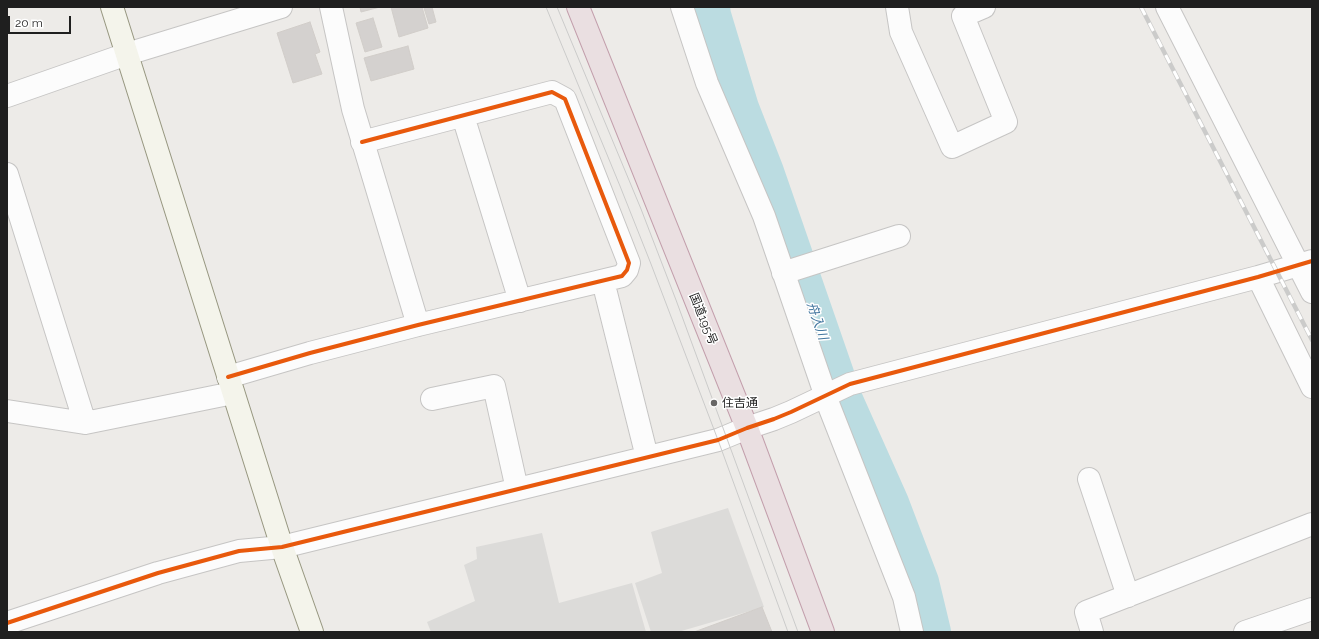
<!DOCTYPE html>
<html>
<head>
<meta charset="utf-8">
<style>
	body { margin:0 }
	#map { position:relative; width:1319px; height:639px; overflow:hidden; background:#edebe8; font-family:Raleway,sans-serif }
	canvas { display:block }
	.frame { position:absolute; inset:0; border:8px solid #1f1f1f; pointer-events:none }
	.scale { position:absolute; left:8px; top:16px; width:63px; height:18px; box-sizing:border-box; border:2px solid #1f1f1f; border-top:0; padding-left:5px; font-size:12px; line-height:14px; white-space:nowrap; color:#1f1f1f; -webkit-text-stroke:3px #fff; paint-order:stroke }
</style>
</head>
<body>
<div id="map">
<canvas width="1319" height="639"></canvas>
<div class="frame"></div>
<div class="scale">20 m</div>
</div>
<script>
const ctx = document.querySelector('canvas').getContext('2d');
ctx.lineJoin = 'round';
function paint(path, color) { ctx.fillStyle = color; ctx.fill(path, 'evenodd'); }
const poly = rows => new Path2D(rows.map(r => 'M' + r).join(''));
function strokePath(path, color, width, dash) { ctx.strokeStyle = color; ctx.lineWidth = width; ctx.lineCap = dash ? 'butt' : 'round'; ctx.setLineDash(dash || []); ctx.stroke(path); }
function write(font, color, halo, rows, align = 'center') {
  ctx.font = font + ' Raleway,"Noto Sans JP",sans-serif'; ctx.lineWidth = 3; ctx.setLineDash([]); ctx.textBaseline = 'middle'; ctx.strokeStyle = halo; ctx.fillStyle = color; for (const [text, x, y, turn = 0] of rows) {
    ctx.save(); ctx.translate(x, y); ctx.rotate((+turn || 0) * Math.PI / 180); ctx.textAlign = isNaN(turn) ? turn : align; if (halo) ctx.strokeText(text, 0, 0); ctx.fillText(text, 0, 0); ctx.restore();
  }
}
const residential = poly([
	[728,508,764,607,678,632,651,632,635,583,662,573,651,532],
	[542,533,559,603,632,583,646,632,431,632,427,622,475,601,464,565,477,559,476,547]
]);
const river = poly([
	[711,7,712,15,740,108,765,172,844,400,890,503,920,582,932,632]
]);
const building = poly([
	[360,7,380,7,361,12,360,7],
	[391,7,422,7,428,28,399,37,391,7],
	[429,7,432,7,436,22,429,24,424,8,429,7],
	[373,18,382,47,365,52,356,23,373,18],
	[310,22,320,52,315,54,322,74,293,83,277,33,310,22],
	[408,46,414,69,371,81,364,58,408,46],
	[762,607,772,632,694,632,762,607]
]);
const street = poly([
	[331,7,353,109,418,325],
	[682,7,707,83,764,216,821,382,829,406,904,597,912,632],
	[897,7,901,32,952,147,1006,122,963,16,984,7],
	[1167,7,1312,292],
	[7,96,127,54,281,7],
	[463,116,520,301],
	[7,174,85,423],
	[783,273,899,236],
	[1258,277,1312,387],
	[606,293,647,457],
	[228,377,310,353,418,325,622,276,627,270,629,263,565,99,552,92,362,142],
	[432,399,494,386,517,489],
	[7,411,85,423,233,393],
	[1089,479,1128,596],
	[7,623,158,573,239,551,282,547,718,440,747,428,774,419,791,412,850,384,1258,277,1312,261],
	[1092,632,1086,612,1312,524],
	[1245,632,1312,609]
]);
const secondary = poly([
	[112,7,282,547,312,632]
]);
const highway = poly([
	[578,7,747,428,823,632]
]);
const tram = poly([
	[546,7,620,186,651,264,718,440,788,632],
	[557,7,641,209,676,300,798,632]
]);
const rail = poly([
	[1141,7,1312,340]
]);
const cycleway = poly([
	[228,377,310,353,418,325,622,276,627,270,629,263,565,99,552,92,362,142],
	[7,623,158,573,239,551,282,547,718,440,747,428,774,419,791,412,850,384,1258,277,1312,261]
]);
const markers = [
	[714,403,4,"#676665"]
];
const streetNames = [
	["国道195号",703,319,68]
];
const poiNames = [
	["住吉通",722,403]
];
const waterNames = [
	["舟入川",817,321,71]
];
paint(residential, '#dcdbd9');
strokePath(river, '#bbdce1', 38);
paint(building, '#d4d1cf');
strokePath(building, '#d1cdc9', 1);
strokePath(street, '#c6c5c4', 24);
strokePath(secondary, '#979780', 24);
strokePath(highway, '#c39fac', 24);
strokePath(street, '#fcfcfc', 22);
strokePath(secondary, '#f4f4eb', 22);
strokePath(highway, '#eadfe1', 22);
strokePath(tram, '#cbcbca', 1);
strokePath(rail, '#cbcbca', 4.5);
strokePath(rail, '#fff', 3, [9]);
strokePath(cycleway, '#e8590c', 4);
for (const [x, y, r, color] of markers) { const dot = new Path2D(); dot.arc(x, y, r, 0, 2 * Math.PI); ctx.fillStyle = color; ctx.fill(dot); strokePath(dot, '#fff', 1.5); }
write('12px', '#1f1f1f', '#fff', streetNames);
write('12px', '#1f1f1f', '#fff', poiNames, 'left');
write('italic 13px', '#4578a0', '#fff', waterNames);
</script>
</body>
</html>
